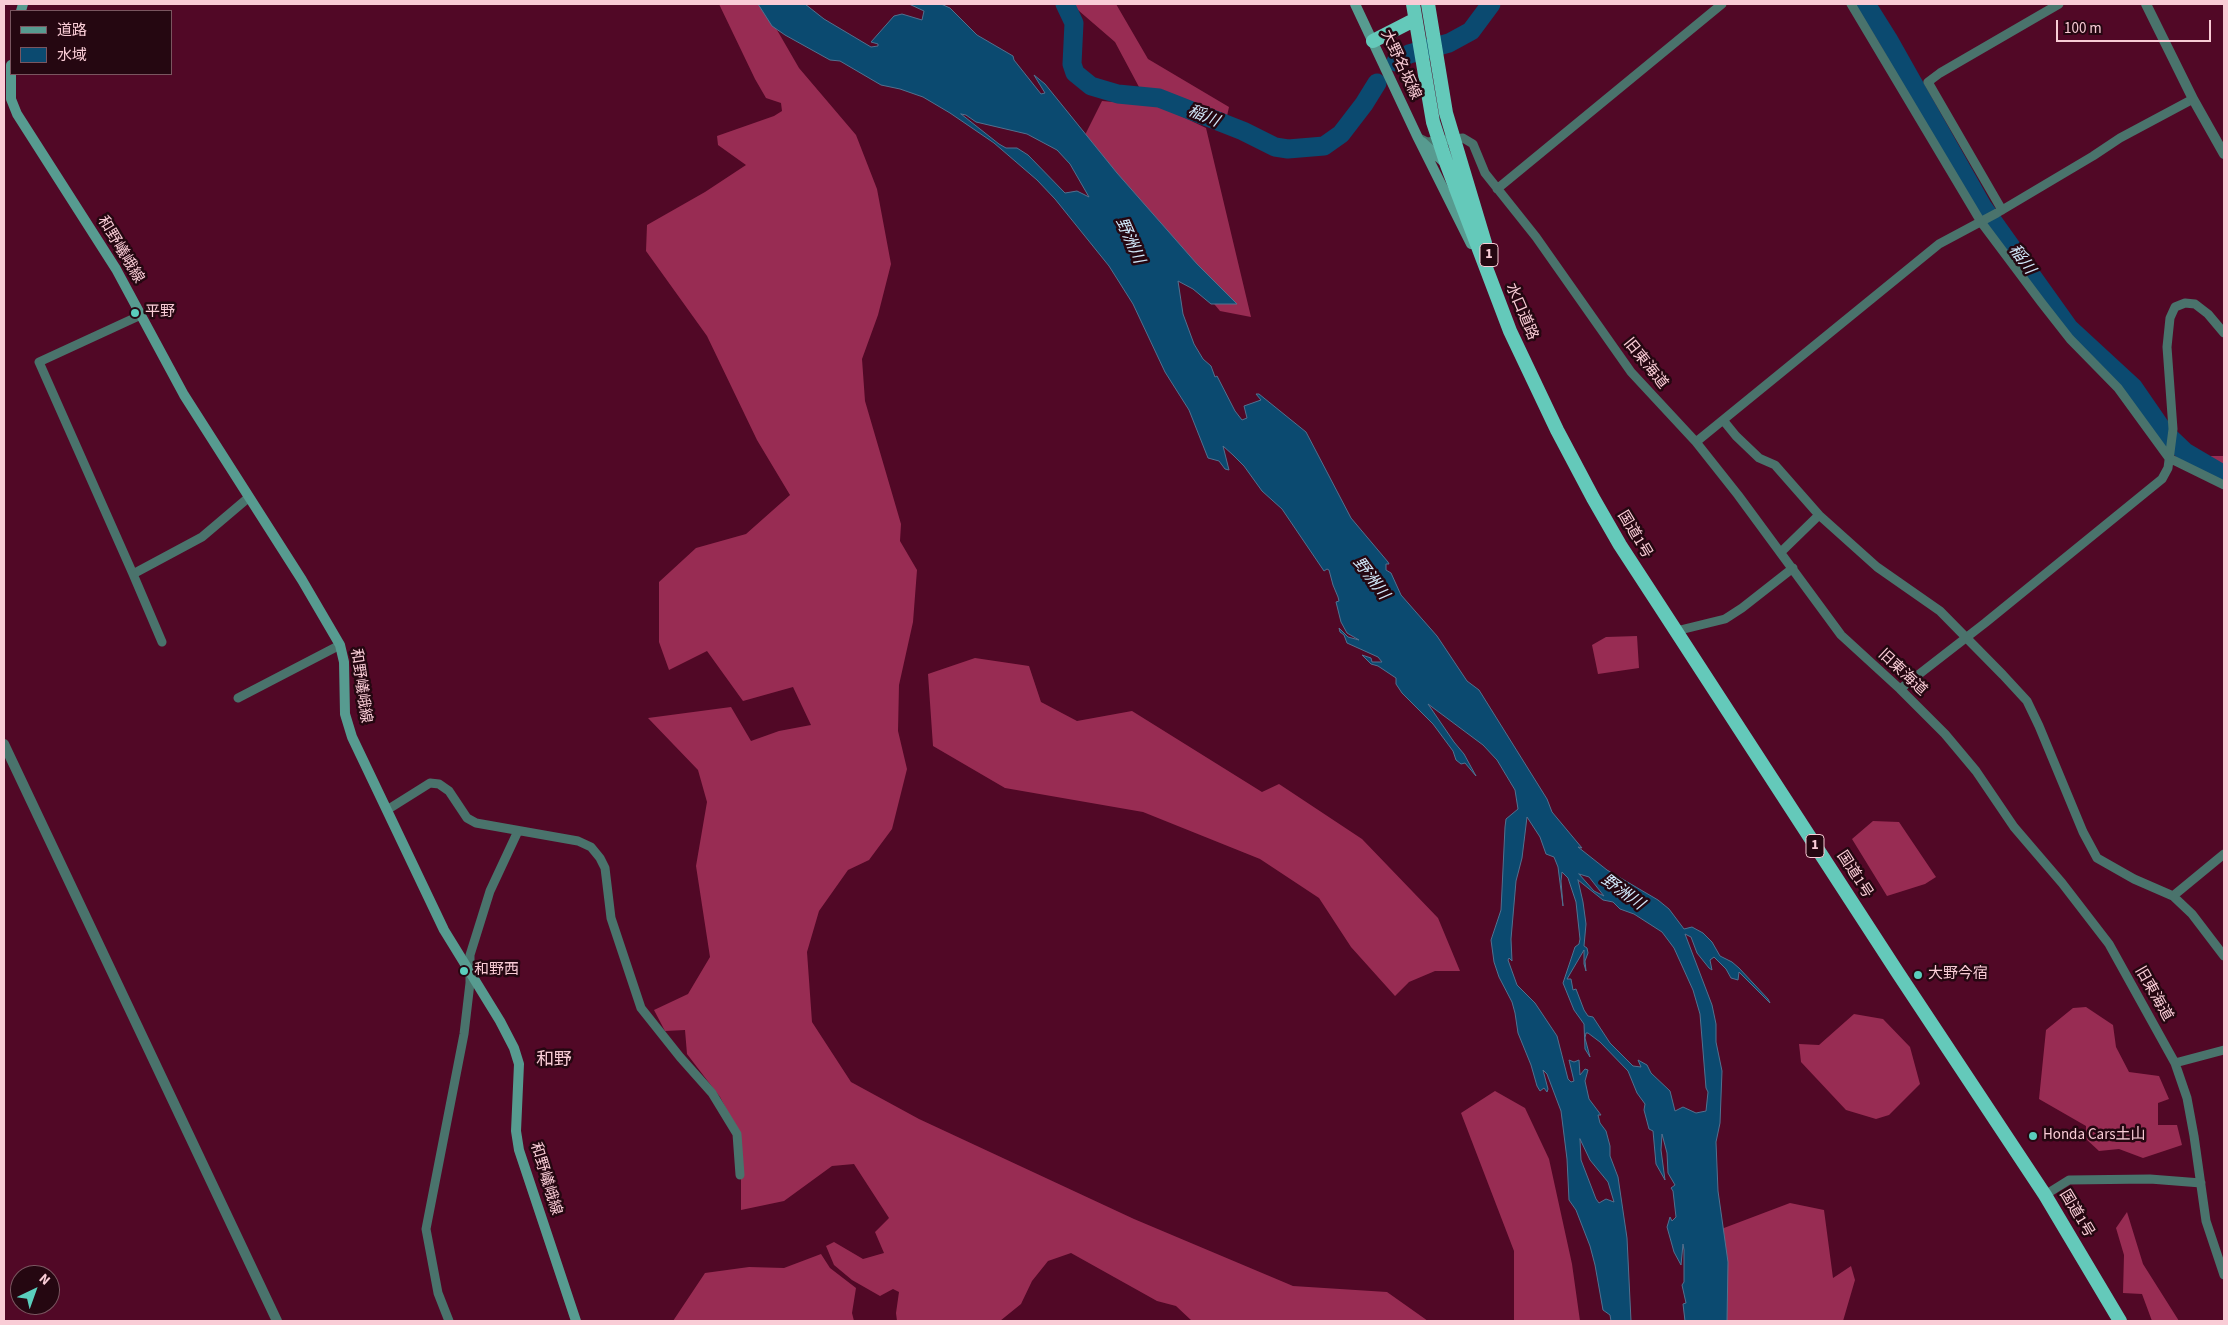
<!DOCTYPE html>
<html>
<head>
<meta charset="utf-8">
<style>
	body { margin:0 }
	#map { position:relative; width:2228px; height:1325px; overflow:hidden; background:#510826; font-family:"Source Sans 3","Noto Sans JP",sans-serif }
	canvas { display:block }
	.frame { position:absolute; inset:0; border:5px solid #f9ccd6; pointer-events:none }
	.legend { position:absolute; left:10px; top:10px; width:162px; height:65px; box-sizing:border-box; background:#250711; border:1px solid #7a5660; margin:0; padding:6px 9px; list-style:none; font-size:15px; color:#f9ccd6 }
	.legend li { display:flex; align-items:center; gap:10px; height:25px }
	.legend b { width:25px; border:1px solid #7a5660 }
	.north { position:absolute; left:10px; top:1265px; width:50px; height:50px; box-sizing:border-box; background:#250711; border:1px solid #7a5660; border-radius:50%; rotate:42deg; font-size:14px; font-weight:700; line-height:20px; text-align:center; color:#f9ccd6 }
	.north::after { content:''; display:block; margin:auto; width:18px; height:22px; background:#5acebd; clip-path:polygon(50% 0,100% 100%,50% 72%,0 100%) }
	.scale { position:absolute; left:2056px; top:20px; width:155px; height:22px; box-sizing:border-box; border:2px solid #f9ccd6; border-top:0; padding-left:6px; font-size:15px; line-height:18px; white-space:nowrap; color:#f9ccd6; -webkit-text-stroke:4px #250711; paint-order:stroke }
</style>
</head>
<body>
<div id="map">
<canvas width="2228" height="1325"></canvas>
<div class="frame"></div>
<ul class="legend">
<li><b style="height:6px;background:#579b90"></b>道路</li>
<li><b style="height:14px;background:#0b4a70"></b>水域</li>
</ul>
<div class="north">N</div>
<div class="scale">100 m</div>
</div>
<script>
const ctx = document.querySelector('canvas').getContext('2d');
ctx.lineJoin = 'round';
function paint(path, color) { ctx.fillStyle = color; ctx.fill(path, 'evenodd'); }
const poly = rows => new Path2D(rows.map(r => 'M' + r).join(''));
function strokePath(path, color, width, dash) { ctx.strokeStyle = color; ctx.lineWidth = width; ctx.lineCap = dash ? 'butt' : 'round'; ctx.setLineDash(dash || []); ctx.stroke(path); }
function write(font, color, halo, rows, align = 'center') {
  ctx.font = font + ' "Source Sans 3","Noto Sans JP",sans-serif'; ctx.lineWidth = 5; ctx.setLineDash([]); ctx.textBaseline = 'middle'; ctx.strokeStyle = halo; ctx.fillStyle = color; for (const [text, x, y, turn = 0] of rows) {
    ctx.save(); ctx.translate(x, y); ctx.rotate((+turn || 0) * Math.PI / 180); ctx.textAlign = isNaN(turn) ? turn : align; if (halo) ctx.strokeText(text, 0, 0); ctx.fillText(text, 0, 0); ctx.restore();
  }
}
const forest = poly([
	[719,4,762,4,799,68,856,135,877,189,891,264,878,315,862,359,865,401,901,524,900,541,917,570,913,622,899,685,898,731,907,769,892,829,869,860,848,870,819,911,807,952,812,1022,851,1082,919,1119,1134,1219,1293,1286,1387,1292,1428,1321,1192,1321,1176,1306,1157,1301,1071,1253,1048,1261,1032,1281,1021,1304,1000,1321,897,1321,896,1313,899,1292,893,1289,880,1296,852,1280,834,1265,826,1246,834,1242,863,1259,884,1253,875,1232,889,1218,854,1164,832,1166,784,1201,741,1210,741,1138,720,1097,687,1054,685,1030,665,1031,654,1010,688,994,710,957,696,866,707,802,698,770,648,718,731,707,751,741,779,731,811,725,793,687,743,701,707,651,669,670,659,642,659,582,696,548,746,534,790,495,757,440,707,336,646,251,647,225,705,192,746,165,718,145,717,136,774,116,782,111,781,103,766,98,755,79],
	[1071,4,1116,4,1148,59,1229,107,1227,116,1139,87,1115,42],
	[1102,101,1160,106,1206,128,1251,317,1220,311,1142,218,1083,139],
	[2211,456,2224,456,2224,472,2210,462],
	[1637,636,1639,668,1598,674,1592,645,1606,637],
	[975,658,1029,666,1041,702,1077,721,1132,711,1262,792,1279,784,1362,839,1438,918,1460,971,1435,971,1409,982,1395,996,1351,947,1319,898,1260,859,1143,812,1005,788,933,746,928,674],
	[1873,821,1899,822,1936,877,1925,884,1887,896,1852,839],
	[2086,1007,2113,1025,2116,1047,2129,1072,2159,1076,2169,1099,2158,1103,2158,1125,2177,1125,2182,1145,2143,1158,2119,1149,2099,1151,2086,1139,2086,1126,2039,1099,2046,1030,2073,1008],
	[1854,1014,1883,1019,1910,1047,1920,1084,1889,1115,1876,1119,1846,1110,1801,1062,1799,1044,1819,1045],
	[1495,1091,1525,1108,1549,1159,1572,1264,1580,1321,1514,1321,1514,1251,1461,1113],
	[1790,1203,1824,1210,1833,1278,1851,1266,1855,1280,1843,1321,1711,1321,1716,1231],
	[2127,1212,2143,1264,2179,1321,2152,1321,2142,1294,2123,1293,2124,1255,2116,1228],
	[821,1254,830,1268,856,1288,852,1313,854,1321,673,1321,705,1273,749,1267,784,1268]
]);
const water = poly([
	[758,4,805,4,824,19,871,47,878,46,878,44,871,42,894,16,902,14,922,20,924,11,909,4,941,4,950,8,977,35,1013,56,1014,60,1041,94,1045,93,1034,75,1045,84,1117,173,1197,264,1237,304,1211,304,1193,289,1178,281,1183,314,1194,344,1203,359,1211,366,1215,377,1217,376,1235,411,1242,420,1247,418,1244,406,1261,400,1256,394,1259,394,1306,432,1351,518,1388,562,1389,564,1386,564,1386,570,1391,573,1401,595,1437,636,1467,681,1479,690,1547,799,1552,812,1582,848,1578,847,1607,870,1658,900,1669,909,1684,929,1692,927,1703,933,1712,942,1720,956,1732,962,1739,968,1768,999,1770,1003,1739,972,1738,980,1731,978,1726,969,1714,957,1710,960,1712,970,1709,968,1697,953,1691,937,1685,934,1712,1005,1716,1024,1716,1042,1722,1071,1720,1123,1716,1142,1718,1191,1728,1262,1727,1321,1685,1321,1683,1304,1686,1303,1682,1285,1684,1282,1684,1250,1683,1244,1681,1265,1674,1252,1667,1227,1670,1217,1672,1221,1676,1217,1673,1191,1671,1188,1675,1185,1668,1173,1667,1153,1662,1134,1661,1150,1665,1180,1656,1164,1653,1131,1649,1129,1644,1110,1645,1104,1637,1093,1628,1071,1600,1042,1588,1033,1586,1033,1585,1038,1590,1057,1585,1049,1584,1024,1574,1010,1563,983,1575,947,1579,944,1580,939,1576,902,1568,878,1562,872,1561,881,1563,906,1558,867,1554,857,1546,854,1540,837,1527,817,1522,858,1516,881,1511,939,1512,961,1509,958,1508,960,1517,985,1535,1003,1557,1036,1568,1079,1571,1082,1574,1081,1569,1060,1574,1062,1579,1060,1580,1075,1585,1069,1588,1070,1585,1081,1589,1099,1601,1115,1598,1115,1600,1123,1606,1131,1610,1146,1610,1156,1618,1177,1627,1238,1631,1321,1611,1321,1610,1315,1603,1310,1595,1265,1590,1246,1576,1210,1569,1200,1567,1159,1561,1111,1547,1074,1543,1070,1548,1089,1547,1092,1544,1088,1540,1091,1537,1086,1531,1065,1518,1033,1515,1013,1512,1002,1499,977,1494,962,1491,940,1501,910,1505,827,1506,819,1518,809,1515,790,1497,760,1483,745,1428,704,1454,742,1464,754,1476,776,1465,763,1461,764,1456,760,1453,751,1433,724,1402,693,1396,684,1396,678,1378,666,1371,664,1362,655,1371,658,1372,662,1382,662,1378,657,1347,643,1344,635,1340,632,1339,628,1348,637,1359,640,1347,633,1341,622,1336,602,1339,601,1338,597,1333,585,1329,570,1327,569,1324,571,1282,509,1262,491,1244,466,1233,455,1223,446,1229,470,1225,469,1219,461,1208,458,1189,410,1165,372,1133,304,1109,266,1055,199,1037,180,994,143,950,113,923,97,900,89,881,85,840,61,830,60,785,35,772,26,758,4],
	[961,114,966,115,976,122,1027,134,1057,150,1070,164,1089,197,1077,191,1065,193,1028,155,1017,148,1006,148,999,144,961,114],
	[1579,874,1589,877,1604,896,1594,891,1579,874],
	[1578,880,1603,900,1613,902,1620,909,1634,914,1662,932,1674,948,1693,990,1700,1014,1706,1088,1708,1092,1706,1111,1696,1113,1683,1107,1675,1111,1670,1091,1651,1073,1647,1065,1638,1060,1641,1067,1633,1066,1610,1043,1593,1017,1588,1016,1584,1010,1576,989,1573,990,1571,979,1567,979,1584,950,1584,964,1586,971,1585,961,1588,953,1587,948,1584,946,1586,924,1583,902,1578,880],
	[1580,1139,1590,1160,1608,1182,1614,1202,1606,1199,1599,1203,1596,1199,1581,1160,1580,1139]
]);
const river = poly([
	[1065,4,1074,23,1072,64,1075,73,1091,86,1118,94,1159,98,1243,131,1275,147,1288,149,1324,146,1341,134,1364,104,1377,83],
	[1866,4,1888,39,1982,206,2069,328,2133,387,2164,432,2185,452,2224,475],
	[1396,62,1409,54,1449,43,1471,31,1491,4]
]);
const minor = poly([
	[1851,4,1981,222,2041,302,2070,339,2118,388,2169,458,2224,485],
	[1419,138,1427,142,1463,138,1473,144,1485,173,1536,237,1631,372,1696,442,1738,495,1841,635,1900,689,1945,734,1976,771,2014,827,2062,883,2109,944,2175,1063,2187,1098,2194,1136,2206,1221,2224,1275],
	[1497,189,1722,4],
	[2002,210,1928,82,1940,73,2059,4],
	[1723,420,1736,436,1759,458,1775,465,1819,515,1877,567,1940,611,2003,675,2027,701,2039,726,2083,832,2097,858,2134,879,2173,896,2192,914,2224,956],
	[1696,442,1939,244,1997,213,2093,156,2120,138,2193,99],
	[1781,552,1819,515],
	[133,574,39,362,141,315],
	[1676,631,1725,619,1742,608,1793,568],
	[162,642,133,574,202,537,248,498],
	[1900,689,1985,623,2162,479,2168,468,2173,429,2167,347,2170,318,2175,307,2185,303,2195,304,2208,314,2224,333],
	[238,698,340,645],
	[387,810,430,783,439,784,449,791,467,818,476,823,578,841,591,847,600,858,605,868,611,918,641,1008,680,1057,712,1093,737,1134,740,1175],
	[2173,896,2224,854],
	[2175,1063,2224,1050],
	[2045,1195,2069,1180,2150,1179,2201,1183],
	[449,1321,438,1293,426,1229,464,1034,470,983,470,955,490,891,518,831]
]);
const tertiary = poly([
	[2146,4,2193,99,2224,154],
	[4,744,277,1321]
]);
const secondary = poly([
	[1355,4,1418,138,1471,244],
	[21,11,23,4],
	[11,65,11,99,17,114,116,269,184,395,302,580,340,645,344,662,345,714,352,737,444,930,500,1021,514,1048,519,1064,516,1131,519,1150,576,1321],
	[1422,142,1446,164]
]);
const trunk = poly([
	[1413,4,1433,122,1447,165,1510,331,1557,430,1593,498,1620,545,1663,611,1898,973,2045,1195,2120,1321],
	[1428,4,1446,113,1485,243],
	[1373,41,1414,20]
]);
const markers = [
	[135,313,5,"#5acebd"],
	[464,971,5,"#5acebd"],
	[1918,975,5,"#5acebd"],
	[2033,1136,5,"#5acebd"]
];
const shields = [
	[1489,255,18],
	[1815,846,18]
];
const shieldNames = [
	["1",1489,255],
	["1",1815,846]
];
const streetNames = [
	["大野名坂線",1400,65,65],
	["和野嶬峨線",120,250,59],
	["水口道路",1521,312,67],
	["旧東海道",1645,364,51],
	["国道1号",1634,535,59],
	["旧東海道",1902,673,43],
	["和野嶬峨線",360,686,82],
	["国道1号",1854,875,57],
	["旧東海道",2153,994,60],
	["和野嶬峨線",545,1179,73],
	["国道1号",2076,1214,59]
];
const poiNames = [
	["平野",145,313],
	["和野西",474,971],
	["大野今宿",1928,975],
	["Honda Cars土山",2043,1136]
];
const waterNames = [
	["稲川",1203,117,23],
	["野洲川",1129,241,66],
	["稲川",2021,260,54],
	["野洲川",1370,579,53],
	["野洲川",1622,893,36]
];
const quarterNames = [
	["和野",554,1061]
];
paint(forest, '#982c53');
paint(water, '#0b4a70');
strokePath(water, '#52718f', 1);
strokePath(river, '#0b4a70', 19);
strokePath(minor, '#4a736c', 9);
strokePath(tertiary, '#4a736c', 10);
strokePath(secondary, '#579b90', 10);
strokePath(trunk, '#64c9ba', 14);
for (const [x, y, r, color] of markers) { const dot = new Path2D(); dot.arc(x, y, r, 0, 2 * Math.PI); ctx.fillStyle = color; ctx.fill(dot); strokePath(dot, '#250711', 2); }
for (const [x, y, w] of shields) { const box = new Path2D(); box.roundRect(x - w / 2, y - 11.5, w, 23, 4); ctx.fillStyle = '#250711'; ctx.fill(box); strokePath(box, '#f9ccd6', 1); }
write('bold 14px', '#f9ccd6', null, shieldNames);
write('15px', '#f9ccd6', '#250711', streetNames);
write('15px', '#f9ccd6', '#250711', poiNames, 'left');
write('italic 16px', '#d1e8fa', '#250711', waterNames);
write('18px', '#f9ccd6', '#250711', quarterNames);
</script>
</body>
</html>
